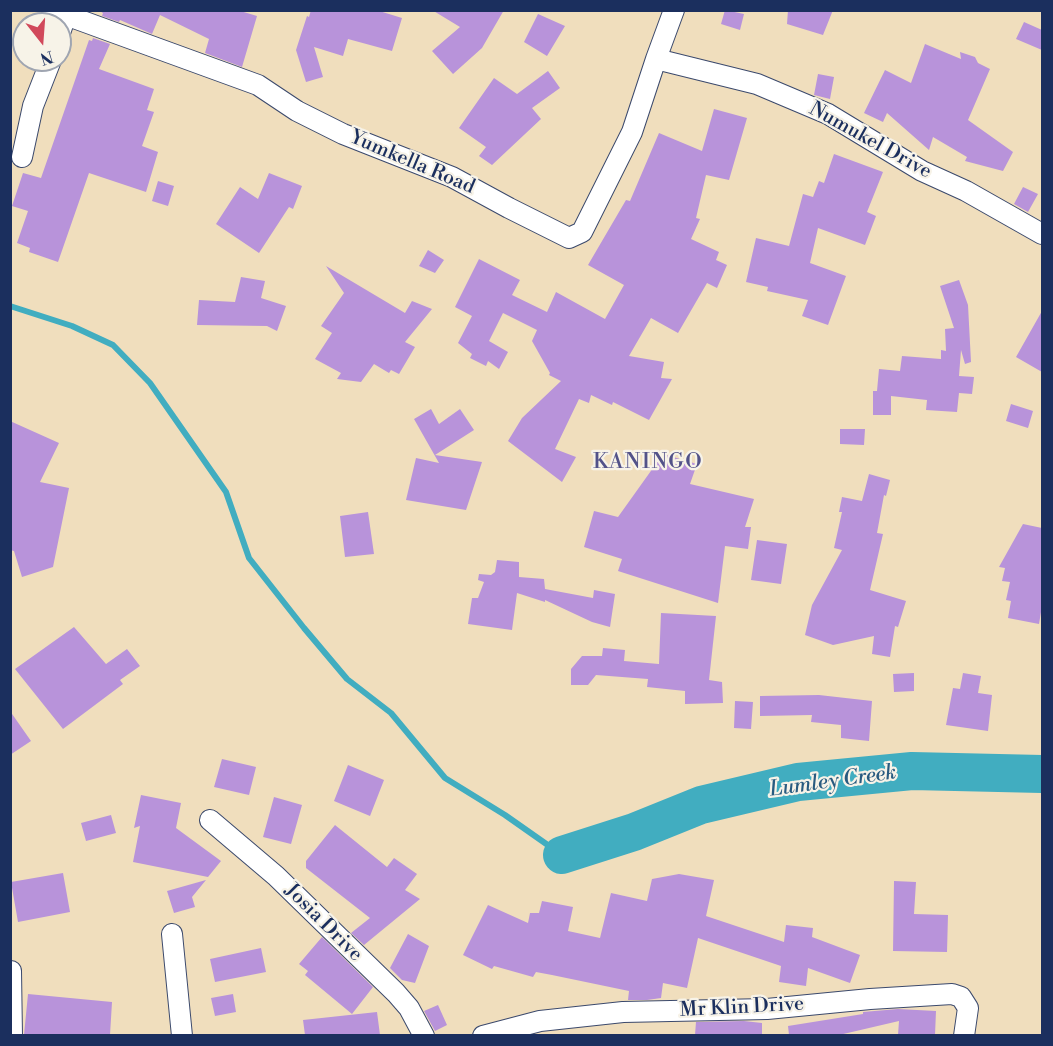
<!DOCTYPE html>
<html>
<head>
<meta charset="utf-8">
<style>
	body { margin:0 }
	#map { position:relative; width:1053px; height:1046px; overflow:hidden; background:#f0debd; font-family:"Libre Bodoni",serif }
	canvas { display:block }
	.frame { position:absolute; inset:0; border:12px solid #1b2f5e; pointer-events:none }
	.north { position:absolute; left:12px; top:12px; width:60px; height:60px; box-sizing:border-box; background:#f7f3e8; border:2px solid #9fa5b1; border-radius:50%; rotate:163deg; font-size:16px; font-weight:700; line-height:24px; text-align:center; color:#1b2f5e }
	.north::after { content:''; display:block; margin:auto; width:21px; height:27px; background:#d1495b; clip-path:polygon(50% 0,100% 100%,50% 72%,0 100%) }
</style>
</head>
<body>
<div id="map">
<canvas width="1053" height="1046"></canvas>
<div class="frame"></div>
<div class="north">N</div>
</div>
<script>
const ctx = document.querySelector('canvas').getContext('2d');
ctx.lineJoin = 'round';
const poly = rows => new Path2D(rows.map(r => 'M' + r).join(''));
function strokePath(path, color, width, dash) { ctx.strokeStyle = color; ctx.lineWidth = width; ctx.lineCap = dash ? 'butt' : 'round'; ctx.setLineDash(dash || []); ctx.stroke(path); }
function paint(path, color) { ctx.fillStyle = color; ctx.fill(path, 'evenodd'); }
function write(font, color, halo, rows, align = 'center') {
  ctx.font = font + ' "Libre Bodoni",serif'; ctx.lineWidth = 4.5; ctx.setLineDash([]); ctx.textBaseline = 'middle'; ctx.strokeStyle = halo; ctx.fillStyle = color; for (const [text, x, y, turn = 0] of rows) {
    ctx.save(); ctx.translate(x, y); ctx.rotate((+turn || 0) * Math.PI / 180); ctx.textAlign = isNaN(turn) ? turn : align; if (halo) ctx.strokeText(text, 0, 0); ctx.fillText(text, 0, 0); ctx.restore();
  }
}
const stream = poly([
	[10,306,72,326,113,345,150,383,226,492,249,558,304,628,347,679,391,713,445,778,505,815,562,855]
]);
const river = poly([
	[562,855,634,832,701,805,798,782,912,771,1042,774]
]);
const building = poly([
	[98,10,237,10,257,16,242,67,205,53,209,39,160,15,152,34,120,20,119,22,102,16,103,13],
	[311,10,376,10,402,18,392,51,348,39,343,56,314,47,323,77,306,82,296,50,307,16,309,17],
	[432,10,504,10,482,48,453,74,432,51,460,27],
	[725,10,744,14,740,30,721,24],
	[788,10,833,10,823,35,787,24],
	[538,14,565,26,547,56,524,42],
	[1024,22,1042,30,1042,50,1016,39],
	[93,38,110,44,99,69,154,89,147,110,154,112,142,146,158,152,146,192,89,173,58,262,29,252,30,248,17,243,28,211,12,206,23,173,41,178,89,40,92,41],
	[925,44,961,59,960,52,975,57,978,63,990,69,968,120,1013,152,1003,171,965,161,967,157,933,137,929,150,887,113,883,122,864,113,885,70,911,83],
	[548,71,560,88,532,108,541,119,492,165,479,156,486,147,459,128,494,78,517,94],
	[818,74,834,77,830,99,814,95],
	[714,109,747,118,729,180,706,175,696,218,700,219,691,239,719,252,716,260,727,265,717,288,707,283,678,333,651,318,629,356,664,362,661,378,672,379,649,420,613,402,612,405,591,395,589,403,579,399,555,449,576,457,562,482,508,441,522,418,561,381,549,375,550,373,532,341,537,330,503,313,489,341,508,352,499,369,488,361,486,366,470,358,472,354,458,343,472,316,455,307,479,259,520,280,512,295,547,312,556,292,605,319,624,285,588,265,626,200,630,201,659,133,702,151],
	[834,154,883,172,867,212,876,216,865,245,818,228,810,263,846,276,828,325,802,316,808,300,767,291,768,287,746,282,756,238,789,246,803,194,813,197,819,181,824,183],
	[269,173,302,186,293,209,289,207,259,253,216,224,240,187,258,199],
	[158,181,174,186,168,206,152,201],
	[1023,187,1038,194,1028,212,1014,204],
	[428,250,444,260,435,273,419,266],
	[326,266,405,313,412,301,432,309,405,342,415,347,399,374,391,370,389,373,374,364,361,382,337,379,341,373,315,359,332,333,321,326,344,293],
	[241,277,265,281,261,298,286,306,277,331,267,326,197,325,199,300,235,302],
	[959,280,968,305,971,362,965,364,961,350,959,376,974,377,972,394,959,393,957,412,926,410,927,400,891,396,891,415,873,415,873,391,877,391,879,369,900,371,902,356,941,359,941,350,946,351,945,329,954,328,940,286],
	[1042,311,1042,372,1016,357],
	[1011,404,1033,411,1028,428,1006,421],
	[431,409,439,424,460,409,474,430,435,455,482,462,466,510,406,500,416,458,439,463,414,419],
	[10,421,59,443,40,482,69,488,53,567,22,577,14,551,10,550],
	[840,429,865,429,864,445,840,444],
	[663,454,697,464,690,484,754,499,745,527,751,527,748,549,725,546,718,603,618,571,622,559,584,547,594,511,618,517],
	[869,474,890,480,886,496,884,495,877,533,883,534,870,590,906,601,898,627,895,626,890,657,872,654,874,636,833,645,805,635,812,605,842,550,834,548,842,512,839,512,842,497,862,501],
	[368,512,374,554,345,557,340,516],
	[1023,524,1042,528,1042,606,1039,624,1008,618,1011,601,1006,600,1010,582,1002,581,1005,568,999,567],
	[757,540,787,544,781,584,751,580],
	[497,560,519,562,519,577,544,579,545,589,593,598,594,590,615,594,610,627,592,622,545,600,545,602,517,593,512,630,468,624,472,598,478,598,484,582,478,580,479,574,491,575,495,572],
	[661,613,716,616,709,680,722,682,723,703,685,704,685,691,647,687,648,679,596,675,588,685,571,685,571,669,582,656,602,656,603,648,625,650,624,661,659,664],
	[74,627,106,664,127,649,140,666,120,680,123,684,63,729,15,669],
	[914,673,914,691,894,692,893,674],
	[963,673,981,676,978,693,992,695,988,731,946,725,953,688,960,689],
	[819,695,872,701,869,741,841,738,841,725,811,722,812,715,760,716,760,696],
	[735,701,753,702,751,729,734,728],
	[10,711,31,741,10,755],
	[222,759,256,767,249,795,214,787],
	[348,765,384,780,370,816,334,801],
	[141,795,181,803,176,828,221,861,208,877,133,862,140,826,134,828],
	[274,797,302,805,291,844,263,837],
	[111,815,116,833,86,841,81,823],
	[335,825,387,867,394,858,417,874,405,890,420,899,364,945,351,933,370,918,306,868,306,861],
	[63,873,70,912,18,922,11,882],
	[679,874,714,880,706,916,784,942,786,925,813,928,812,937,860,955,850,983,808,968,806,986,779,982,781,966,698,938,687,988,663,983,661,998,647,1000,628,1000,629,991,552,975,536,972,533,977,494,966,492,969,463,955,488,905,528,923,530,913,539,913,542,901,573,907,568,931,600,938,611,893,647,901,652,879],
	[206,880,192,897,195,907,174,913,167,891],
	[894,881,916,882,914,914,948,915,947,952,893,951],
	[408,934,429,946,415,983,402,980,390,968],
	[322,937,373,987,352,1014,305,975,308,971,299,964],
	[261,948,266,972,215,982,210,959],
	[28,994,112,1002,110,1035,24,1035],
	[233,994,236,1012,215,1016,211,998],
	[438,1005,447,1025,435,1031,424,1011],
	[898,1009,936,1011,935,1035,898,1035,899,1021,839,1035,789,1035,788,1026,863,1014,863,1012],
	[377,1012,380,1035,305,1035,303,1020],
	[744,1021,762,1023,762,1035,695,1035,696,1022]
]);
const street = poly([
	[52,10,258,85,297,111,343,134,452,177,509,208,569,238,582,232,632,132,656,59,674,10],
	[60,33,66,15],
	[656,59,757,84,828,114,922,171,966,191,1042,234],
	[22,157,33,106,51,60],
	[210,820,276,876,396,993,409,1008,424,1036],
	[172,934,182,1036],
	[11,971,12,1036],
	[483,1036,540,1021,623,1012,767,1009,870,999,952,994,961,997,968,1008,964,1036]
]);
const streetNames = [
	["Numukel Drive",870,141,29],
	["Yumkella Road",412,163,23],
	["Josia Drive",323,923,45],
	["Mr Klin Drive",742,1008,-3]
];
const neighbourhoodNames = [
	["KANINGO",648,463]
];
const waterNames = [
	["Lumley Creek",833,782,-8]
];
strokePath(stream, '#41adc0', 6);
strokePath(river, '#41adc0', 38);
paint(building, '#b893da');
strokePath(street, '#3b496c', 22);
strokePath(street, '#fff', 20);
write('20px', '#1b2f5e', '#f7f3e8', streetNames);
ctx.letterSpacing = '1.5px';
write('21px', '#525289', '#f7f3e8', neighbourhoodNames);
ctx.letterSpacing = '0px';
write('italic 21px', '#285b80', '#f7f3e8', waterNames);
</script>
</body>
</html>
